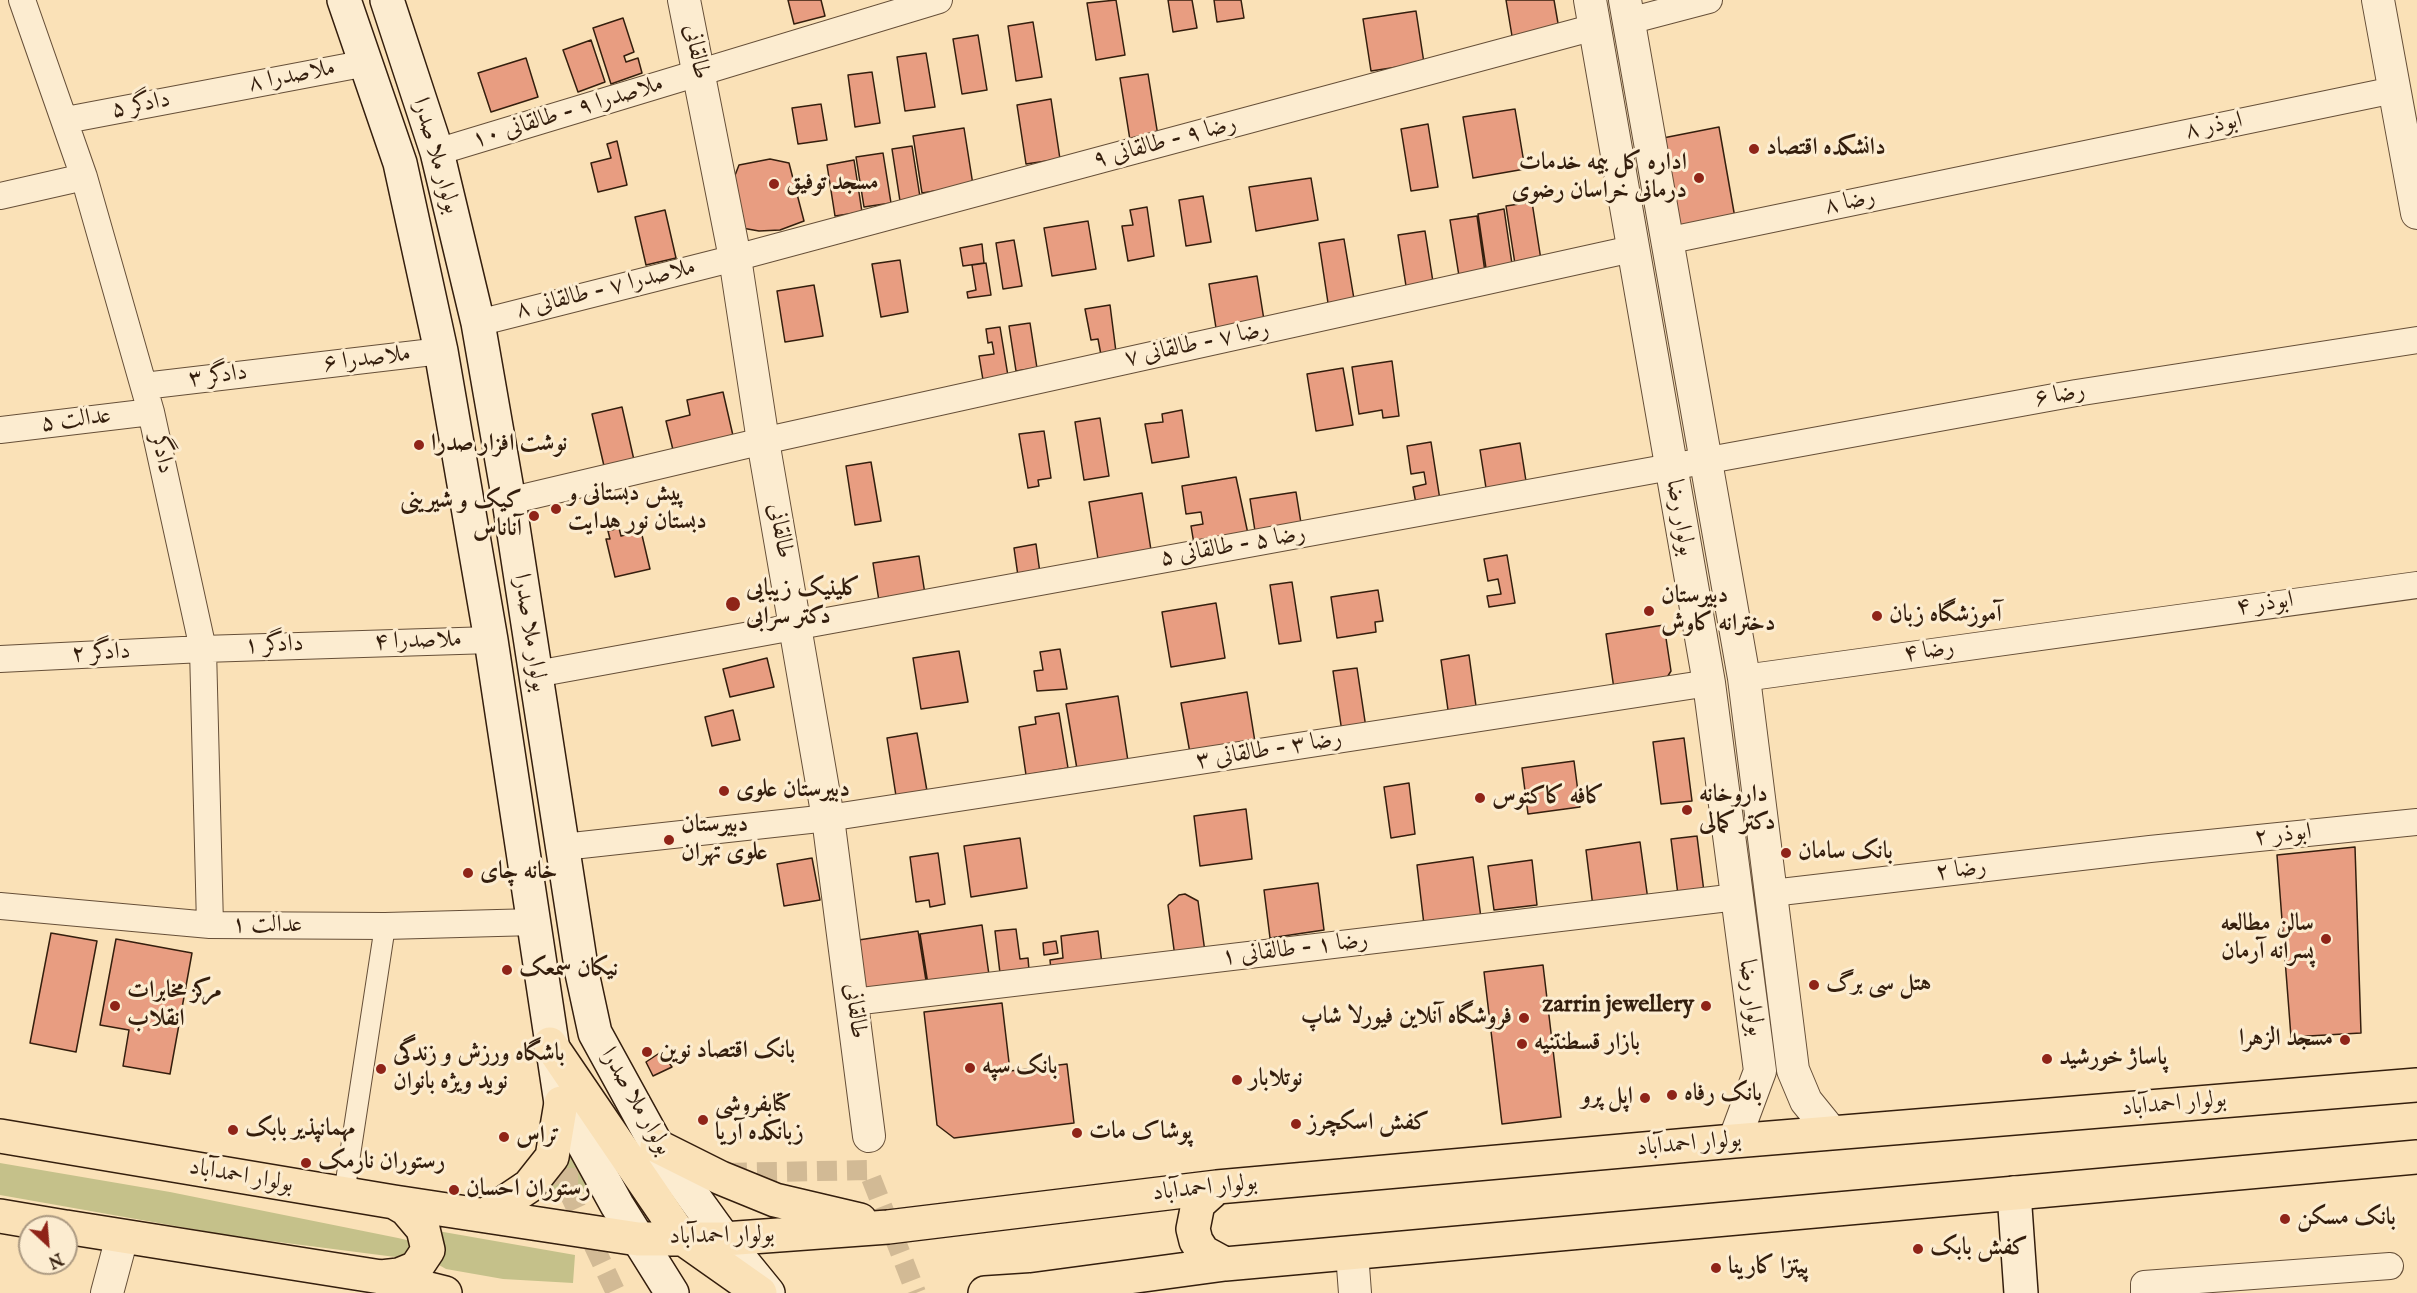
<!DOCTYPE html>
<html>
<head>
<meta charset="utf-8">
<style>
	body { margin:0 }
	#map { position:relative; width:2417px; height:1293px; overflow:hidden; background:#fae1b7; font-family:"IM FELL English",serif }
	canvas { display:block }
	.north { position:absolute; left:18px; top:1215px; width:60px; height:60px; box-sizing:border-box; background:#fcecd0; border:2px solid #ac9a82; border-radius:50%; rotate:154deg; font-size:16px; font-weight:700; line-height:24px; text-align:center; color:#341e0d }
	.north::after { content:''; display:block; margin:auto; width:21px; height:27px; background:#8f2418; clip-path:polygon(50% 0,100% 100%,50% 72%,0 100%) }
</style>
</head>
<body>
<div id="map">
<canvas width="2417" height="1293"></canvas>
<div class="north">N</div>
</div>
<script>
const ctx = document.querySelector('canvas').getContext('2d');
ctx.lineJoin = 'round';
function paint(path, color) { ctx.fillStyle = color; ctx.fill(path, 'evenodd'); }
const poly = rows => new Path2D(rows.map(r => 'M' + r).join(''));
function strokePath(path, color, width, dash) { ctx.strokeStyle = color; ctx.lineWidth = width; ctx.lineCap = dash ? 'butt' : 'round'; ctx.setLineDash(dash || []); ctx.stroke(path); }
function write(font, color, halo, rows, align = 'center') {
  ctx.font = font + ' "IM FELL English",Amiri,serif'; ctx.lineWidth = 6; ctx.setLineDash([]); ctx.textBaseline = 'middle'; ctx.strokeStyle = halo; ctx.fillStyle = color; for (const [text, x, y, turn = 0] of rows) {
    ctx.save(); ctx.translate(x, y); ctx.rotate((+turn || 0) * Math.PI / 180); ctx.textAlign = isNaN(turn) ? turn : align; if (halo) ctx.strokeText(text, 0, 0); ctx.fillText(text, 0, 0); ctx.restore();
  }
}
const green = poly([
	[569,1150,593,1194,549,1191],
	[0,1163,170,1192,398,1238,411,1241,415,1252,403,1258,232,1236,0,1195],
	[432,1230,575,1255,573,1283,503,1279,446,1269,439,1265,443,1258,442,1246]
]);
const building = poly([
	[788,0,821,0,825,16,794,24,788,0],
	[1116,0,1125,55,1096,60,1087,3,1116,0],
	[1168,0,1192,0,1197,28,1173,32,1168,0],
	[1214,0,1241,0,1244,18,1217,22,1214,0],
	[1506,0,1554,0,1559,29,1512,36,1506,0],
	[1416,11,1424,63,1371,71,1363,19,1416,11],
	[623,18,634,52,624,56,626,62,638,58,642,73,611,84,593,28,623,18],
	[1033,22,1042,77,1016,81,1008,26,1033,22],
	[978,35,987,90,962,94,953,39,978,35],
	[591,40,605,82,578,92,563,50,591,40],
	[926,53,935,107,905,111,897,57,926,53],
	[526,58,538,97,491,112,478,73,526,58],
	[872,72,880,123,855,127,848,75,872,72],
	[1148,74,1158,136,1130,140,1120,78,1148,74],
	[1051,99,1060,159,1026,164,1017,105,1051,99],
	[821,104,827,140,798,144,792,108,821,104],
	[1515,109,1525,169,1473,178,1463,117,1515,109],
	[1428,124,1438,187,1411,191,1401,129,1428,124],
	[1719,127,1735,218,1679,228,1663,138,1719,127],
	[964,128,973,185,922,193,913,136,964,128],
	[617,141,627,185,598,192,591,163,611,158,607,144,617,141],
	[912,146,920,197,900,201,892,149,912,146],
	[883,153,891,203,864,207,856,157,883,153],
	[770,159,789,163,804,221,780,230,759,231,742,228,732,183,739,165,770,159],
	[854,160,862,212,835,216,827,165,854,160],
	[1311,178,1318,220,1256,231,1249,187,1311,178],
	[1203,196,1211,242,1186,246,1179,200,1203,196],
	[1532,202,1541,260,1515,264,1506,206,1532,202],
	[1147,207,1154,256,1128,261,1122,226,1133,225,1130,210,1147,207],
	[1504,209,1512,264,1486,268,1478,214,1504,209],
	[665,210,676,258,646,265,635,217,665,210],
	[1477,216,1485,272,1459,276,1450,220,1477,216],
	[1088,221,1096,269,1052,276,1044,228,1088,221],
	[1425,231,1433,282,1406,286,1398,235,1425,231],
	[1344,239,1354,299,1328,303,1319,243,1344,239],
	[1014,240,1022,286,1003,289,996,243,1014,240],
	[982,244,984,263,963,266,960,248,982,244],
	[900,260,908,312,881,317,872,264,900,260],
	[986,263,991,295,968,298,967,292,976,290,972,265,986,263],
	[1257,276,1264,320,1216,328,1209,284,1257,276],
	[814,285,823,336,785,342,777,291,814,285],
	[1110,305,1116,352,1101,355,1098,339,1091,340,1085,309,1110,305],
	[1030,323,1037,368,1016,371,1009,326,1030,323],
	[1000,327,1008,376,983,380,979,356,994,354,992,342,988,343,986,329,1000,327],
	[1392,361,1399,416,1383,418,1382,410,1359,414,1352,367,1392,361],
	[1343,368,1353,425,1316,431,1307,374,1343,368],
	[723,392,734,440,674,454,666,421,690,415,687,400,723,392],
	[622,407,634,460,604,466,592,414,622,407],
	[1182,410,1189,457,1152,463,1145,424,1163,422,1162,414,1182,410],
	[1100,418,1109,476,1084,480,1075,422,1100,418],
	[1044,431,1051,478,1038,480,1039,486,1028,488,1019,434,1044,431],
	[1431,442,1440,500,1416,504,1413,487,1426,484,1424,472,1411,474,1407,446,1431,442],
	[1520,443,1526,481,1486,488,1480,450,1520,443],
	[871,462,881,521,855,525,846,466,871,462],
	[1236,477,1248,534,1194,544,1191,526,1203,524,1201,512,1186,514,1182,486,1236,477],
	[1296,492,1301,523,1255,531,1250,499,1296,492],
	[1142,493,1151,550,1098,559,1089,502,1142,493],
	[619,528,621,536,641,531,650,569,615,577,606,539,610,539,608,531,619,528],
	[1036,544,1040,573,1018,576,1014,548,1036,544],
	[1507,555,1515,603,1489,607,1487,596,1501,594,1498,579,1488,581,1484,559,1507,555],
	[919,556,925,594,879,601,873,563,919,556],
	[1292,582,1301,641,1279,644,1270,585,1292,582],
	[1378,590,1383,621,1375,622,1376,632,1337,638,1331,597,1378,590],
	[1216,603,1225,658,1171,667,1162,612,1216,603],
	[1664,625,1671,671,1666,679,1614,689,1606,634,1664,625],
	[1060,649,1067,689,1037,691,1034,671,1043,670,1040,652,1060,649],
	[959,651,968,702,921,709,913,658,959,651],
	[1469,655,1476,706,1448,710,1441,660,1469,655],
	[767,658,774,687,730,697,723,669,767,658],
	[1357,668,1366,728,1342,732,1333,671,1357,668],
	[1247,692,1255,742,1190,753,1181,703,1247,692],
	[1118,696,1128,761,1077,769,1066,704,1118,696],
	[733,710,740,740,712,746,705,717,733,710],
	[1059,713,1068,768,1026,775,1019,727,1036,724,1035,717,1059,713],
	[917,733,927,791,896,796,887,738,917,733],
	[1684,738,1692,801,1661,804,1653,742,1684,738],
	[1574,761,1580,807,1528,814,1522,768,1574,761],
	[1409,783,1415,834,1391,838,1384,787,1409,783],
	[1246,809,1252,859,1200,866,1194,816,1246,809],
	[1697,836,1704,892,1678,895,1671,839,1697,836],
	[1020,838,1027,888,971,897,964,846,1020,838],
	[1640,842,1648,900,1593,907,1586,850,1640,842],
	[2355,847,2361,1033,2291,1037,2277,855,2355,847],
	[938,853,945,904,930,907,929,900,916,902,910,857,938,853],
	[1473,857,1481,918,1424,925,1417,865,1473,857],
	[812,858,820,900,784,906,777,864,812,858],
	[1532,860,1537,905,1494,910,1488,866,1532,860],
	[1318,883,1324,930,1270,938,1264,890,1318,883],
	[1185,894,1198,901,1205,952,1175,957,1168,905,1179,895,1185,894],
	[982,925,989,975,928,984,920,934,982,925],
	[1016,929,1020,959,1028,958,1029,970,1000,973,995,931,1016,929],
	[918,931,927,987,860,996,852,941,918,931],
	[1098,931,1102,964,1051,970,1050,960,1063,958,1061,936,1098,931],
	[51,933,97,941,76,1052,30,1043,51,933],
	[116,939,192,953,170,1074,123,1066,129,1030,100,1025,116,939],
	[1056,941,1058,953,1044,955,1043,943,1056,941],
	[1543,965,1561,1117,1502,1124,1484,972,1543,965],
	[1002,1003,1010,1071,1067,1064,1074,1123,954,1138,937,1125,924,1012,1002,1003],
	[661,1052,672,1067,653,1076,646,1062,661,1052]
]);
const pedestrianTunnel = poly([
	[727,1173,868,1170,916,1293],
	[608,1177,562,1178,616,1293]
]);
const pedestrian = poly([
	[344,1194,385,926]
]);
const minor = poly([
	[22,0,84,177,151,412,203,649,210,925],
	[1629,21,1709,0],
	[66,120,367,63],
	[437,152,939,0],
	[0,196,84,177],
	[1666,241,2394,90],
	[478,323,735,258,1595,27],
	[144,386,441,351],
	[0,430,151,412],
	[509,501,763,441,1632,249],
	[0,659,203,649,491,640],
	[536,674,2076,393,2417,340],
	[1744,678,2417,585],
	[563,847,828,818,1709,683],
	[1772,893,2150,849,2417,822],
	[0,906,210,925,385,926,535,922],
	[853,1002,1737,897],
	[2144,1293,2144,1284,2390,1266]
]);
const tertiary = poly([
	[684,0,735,258,763,441,828,818,869,1136],
	[1590,0,1709,683,1760,1071,1734,1141],
	[1625,0,1744,678,1793,1070,1806,1101,1832,1133],
	[2378,0,2417,213],
	[1352,1253,1355,1293],
	[107,1293,122,1237]
]);
const secondary = poly([
	[344,0,400,163,441,351,491,640,561,1103,617,1205,672,1293],
	[387,0,437,152,478,323,509,501,582,973,595,1033,657,1146,724,1239,768,1293],
	[2014,1193,2021,1293]
]);
const primary = poly([
	[550,1044,682,1238,760,1293],
	[0,1136,394,1202,638,1239,724,1239,888,1227,1217,1187,1734,1141,2417,1085],
	[657,1146,721,1178,775,1200,860,1220],
	[1217,1187,1198,1204,1193,1229,1196,1241,1203,1252,1225,1264],
	[486,1215,529,1186,552,1157,561,1103],
	[0,1216,65,1227],
	[66,1227,381,1277,445,1293],
	[381,1277,399,1275,416,1268,428,1250,423,1229,406,1209,394,1202],
	[985,1293,1031,1290,1225,1264,2417,1157]
]);
const markers = [
	[1754,149,6,"#8f2418"],
	[1699,178,6,"#8f2418"],
	[774,184,6,"#8f2418"],
	[419,445,6,"#8f2418"],
	[556,509,6,"#8f2418"],
	[534,516,6,"#8f2418"],
	[733,604,8,"#8f2418"],
	[1649,611,6,"#8f2418"],
	[1877,616,6,"#8f2418"],
	[724,791,6,"#8f2418"],
	[1480,798,6,"#8f2418"],
	[1687,810,6,"#8f2418"],
	[669,840,6,"#8f2418"],
	[1786,853,6,"#8f2418"],
	[468,873,6,"#8f2418"],
	[2326,939,6,"#8f2418"],
	[507,970,6,"#8f2418"],
	[1814,985,6,"#8f2418"],
	[115,1006,6,"#8f2418"],
	[1706,1006,6,"#8f2418"],
	[1524,1018,6,"#8f2418"],
	[2345,1040,6,"#8f2418"],
	[1522,1044,6,"#8f2418"],
	[647,1052,6,"#8f2418"],
	[2047,1059,6,"#8f2418"],
	[970,1068,6,"#8f2418"],
	[381,1069,6,"#8f2418"],
	[1237,1080,6,"#8f2418"],
	[1672,1095,6,"#8f2418"],
	[1645,1098,6,"#8f2418"],
	[703,1120,6,"#8f2418"],
	[1296,1124,6,"#8f2418"],
	[233,1130,6,"#8f2418"],
	[1077,1133,6,"#8f2418"],
	[504,1137,6,"#8f2418"],
	[306,1163,6,"#8f2418"],
	[454,1190,6,"#8f2418"],
	[2285,1219,6,"#8f2418"],
	[1918,1249,6,"#8f2418"],
	[1716,1268,6,"#8f2418"]
];
const streetNames = [
	["طالقانی",695,52,79],
	["ملاصدرا ۸",292,77,-11],
	["دادگر ۵",141,106,-11],
	["ملاصدرا ۹ - طالقانی ۱۰",568,113,-17],
	["ابوذر ۸",2214,127,-12],
	["رضا ۹ - طالقانی ۹",1165,143,-15],
	["بولوار ملا صدرا",435,156,74],
	["رضا ۸",1850,203,-12],
	["ملاصدرا ۷ - طالقانی ۸",606,290,-14],
	["رضا ۷ - طالقانی ۷",1197,345,-12],
	["ملاصدرا ۶",367,360,-7],
	["دادگر ۳",218,377,-7],
	["رضا ۶",2060,396,-10],
	["عدالت ۵",76,421,-7],
	["دادگر",161,454,78],
	["بولوار رضا",1679,518,80],
	["طالقانی",779,531,80],
	["رضا ۵ - طالقانی ۵",1233,547,-10],
	["ابوذر ۴",2265,605,-8],
	["بولوار ملا صدرا",529,633,81],
	["ملاصدرا ۴",418,642,-2],
	["دادگر ۱",274,646,-2],
	["رضا ۴",1929,652,-8],
	["دادگر ۲",101,654,-3],
	["رضا ۳ - طالقانی ۳",1269,751,-9],
	["ابوذر ۲",2283,836,-6],
	["رضا ۲",1961,871,-7],
	["عدالت ۱",267,926],
	["رضا ۱ - طالقانی ۱",1295,950,-7],
	["بولوار رضا",1750,998,83],
	["طالقانی",854,1011,83],
	["بولوار ملا صدرا",635,1102,60],
	["بولوار احمدآباد",2174,1105,-5],
	["بولوار احمدآباد",1689,1145,-5],
	["بولوار احمدآباد",241,1177,10],
	["بولوار احمدآباد",1205,1189,-6],
	["بولوار احمدآباد",722,1237,-1]
];
const poiNames = [
	["دانشکده اقتصاد",1766,149],
	["اداره کل بیمه خدمات",1687,164,"right"],
	["درمانی خراسان رضوی",1687,192,"right"],
	["مسجد توفیق",786,184],
	["نوشت افزار صدرا",431,445],
	["پیش دبستانی و",568,495],
	["دبستان نور هدایت",568,523],
	["کیک و شیرینی",522,502,"right"],
	["آناناس",522,530,"right"],
	["کلینیک زیبایی",746,590],
	["دکتر سرابی",746,618],
	["دبیرستان",1661,597],
	["دخترانه کاوش",1661,625],
	["آموزشگاه زبان",1889,616],
	["دبیرستان علوی",736,791],
	["داروخانه",1699,796],
	["دکتر کمالی",1699,824],
	["کافه کاکتوس",1492,798],
	["دبیرستان",681,826],
	["علوی تهران",681,854],
	["بانک سامان",1798,853],
	["خانه چای",480,873],
	["سالن مطالعه",2314,925,"right"],
	["پسرانه آرمان",2314,953,"right"],
	["نیکان سمعک",519,970],
	["هتل سی برگ",1826,985],
	["مرکز مخابرات",127,992],
	["انقلاب",127,1020],
	["zarrin jewellery",1694,1006,"right"],
	["فروشگاه آنلاین فیورلا شاپ",1512,1018,"right"],
	["مسجد الزهرا",2333,1040,"right"],
	["بازار قسطنتنیه",1534,1044],
	["بانک اقتصاد نوین",659,1052],
	["باشگاه ورزش و زندگی",393,1055],
	["نوید ویژه بانوان",393,1083],
	["پاساژ خورشید",2059,1059],
	["بانک سپه",982,1068],
	["نوتلابار",1249,1080],
	["بانک رفاه",1684,1095],
	["اپل پرو",1633,1098,"right"],
	["کتابفروشی",715,1106],
	["زبانکده آریا",715,1134],
	["کفش اسکچرز",1308,1124],
	["مهمانپذیر بابک",245,1130],
	["پوشاک مات",1089,1133],
	["تراس",516,1137],
	["رستوران نارمک",318,1163],
	["رستوران احسان",466,1190],
	["بانک مسکن",2297,1219],
	["کفش بابک",1930,1249],
	["پیتزا کارینا",1728,1268]
];
paint(green, '#c5c18a');
paint(building, '#e89d81');
strokePath(building, '#341e0d', 1.5);
strokePath(pedestrianTunnel, '#d2ba95', 20, [20, 10]);
strokePath(pedestrian, '#664f38', 22);
strokePath(minor, '#664f38', 28);
strokePath(tertiary, '#664f38', 34);
strokePath(secondary, '#341e0d', 36);
strokePath(primary, '#341e0d', 36);
strokePath(pedestrian, '#fcecd0', 20);
strokePath(minor, '#fcecd0', 26);
strokePath(tertiary, '#fcecd0', 32);
strokePath(secondary, '#fcecd0', 33);
strokePath(primary, '#fae1b7', 33);
for (const [x, y, r, color] of markers) { const dot = new Path2D(); dot.arc(x, y, r, 0, 2 * Math.PI); ctx.fillStyle = color; ctx.fill(dot); strokePath(dot, '#fcecd0', 2); }
write('24px', '#341e0d', '#fcecd0', streetNames);
write('bold 24px', '#341e0d', '#fcecd0', poiNames, 'left');
</script>
</body>
</html>
